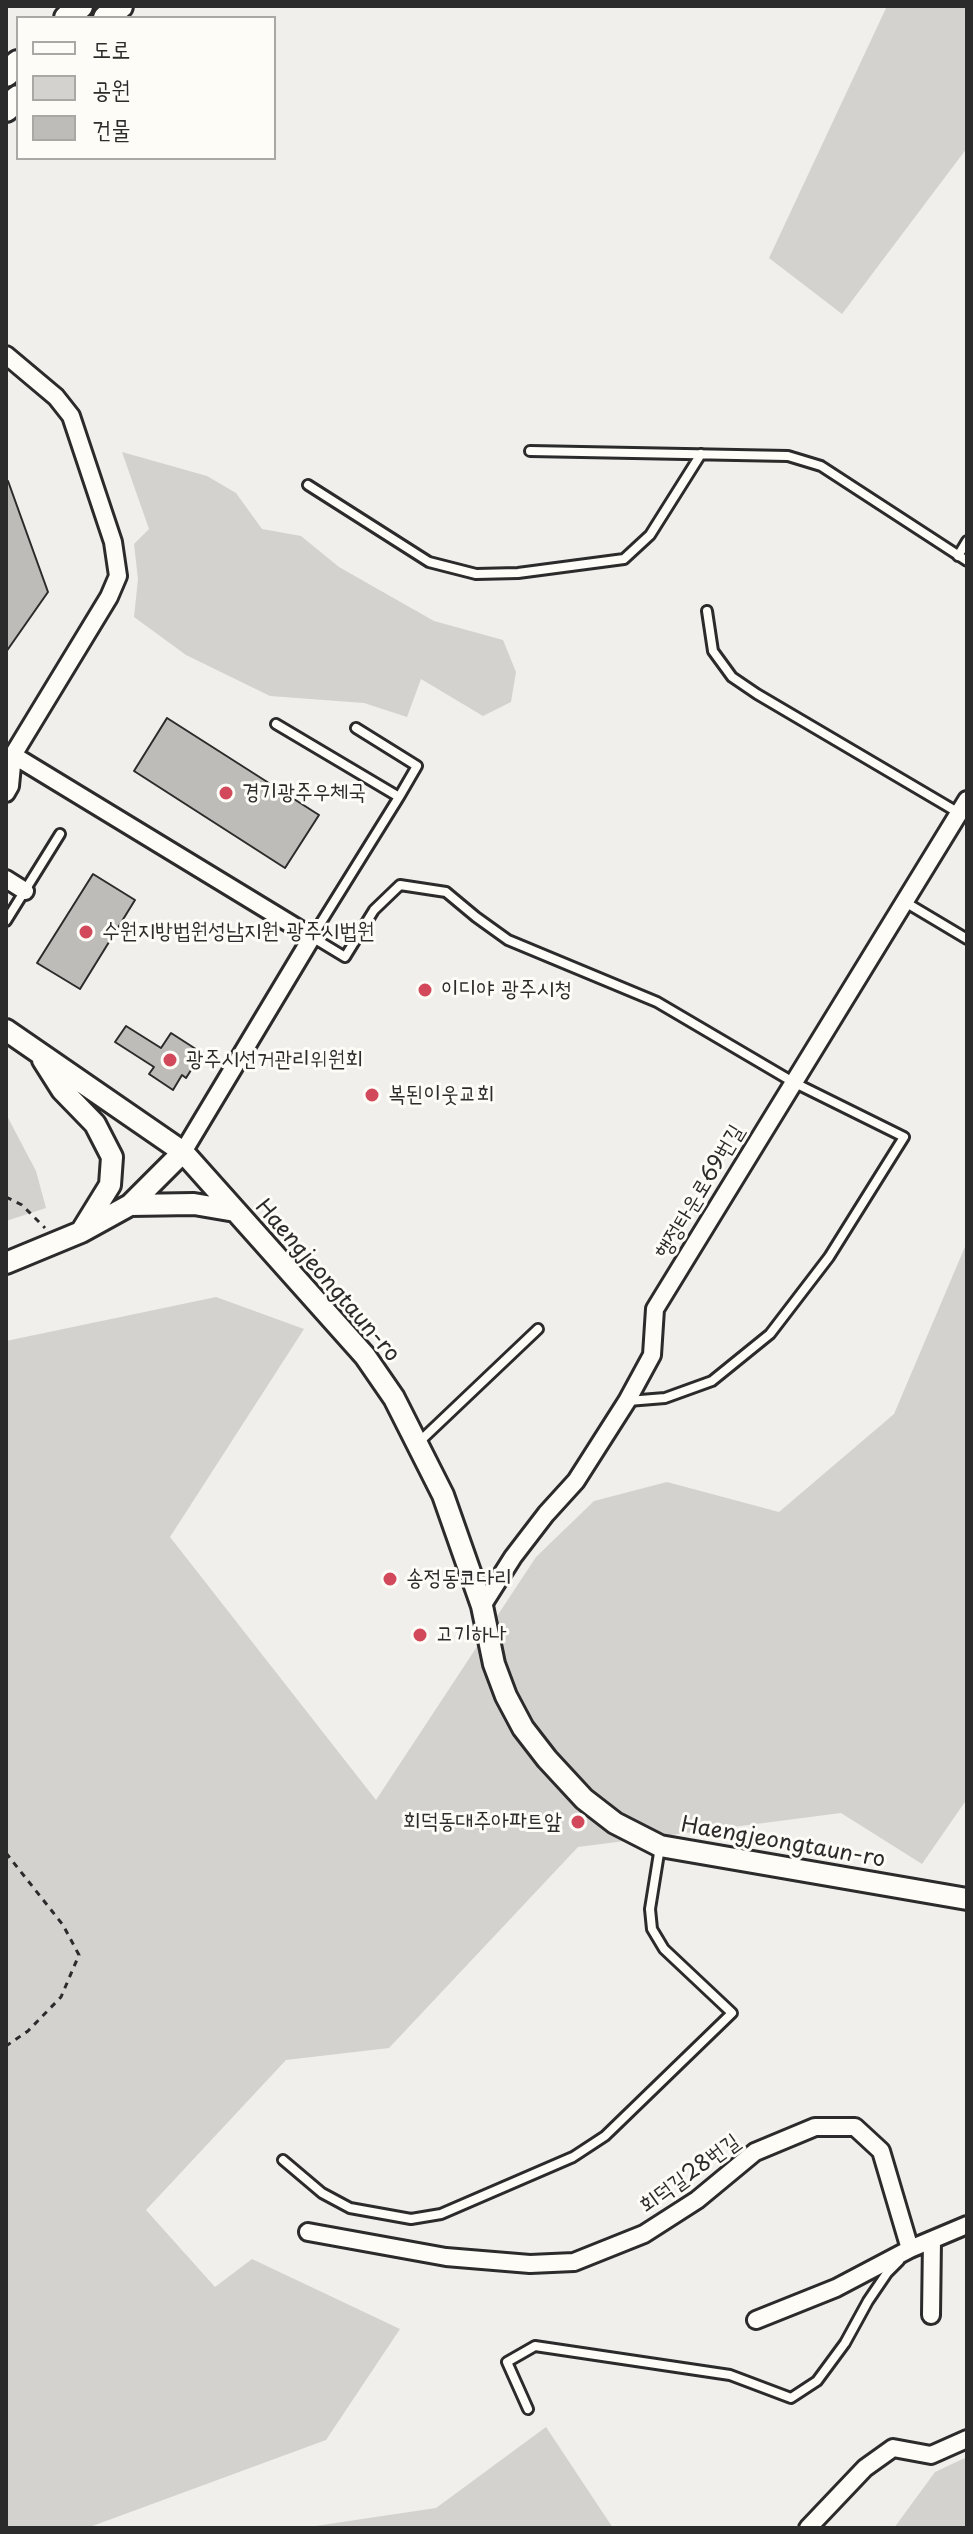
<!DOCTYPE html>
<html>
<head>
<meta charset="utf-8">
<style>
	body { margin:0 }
	#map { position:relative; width:973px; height:2534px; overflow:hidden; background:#f0efeb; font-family:"Playpen Sans","Poor Story",sans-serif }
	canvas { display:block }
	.frame { position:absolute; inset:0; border:8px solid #2b2b2b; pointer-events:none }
	.legend { position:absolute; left:16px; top:16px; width:260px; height:144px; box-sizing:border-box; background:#fdfcf7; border:2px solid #a9a8a5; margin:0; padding:10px 14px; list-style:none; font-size:24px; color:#2b2b2b }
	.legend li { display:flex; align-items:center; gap:16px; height:40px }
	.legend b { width:40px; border:2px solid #a9a8a5 }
</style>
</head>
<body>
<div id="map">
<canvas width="973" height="2534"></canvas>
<div class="frame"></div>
<ul class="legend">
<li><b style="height:10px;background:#fdfcf7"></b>도로</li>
<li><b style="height:22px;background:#d3d2cf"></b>공원</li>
<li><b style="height:22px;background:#bdbcb8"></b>건물</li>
</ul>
</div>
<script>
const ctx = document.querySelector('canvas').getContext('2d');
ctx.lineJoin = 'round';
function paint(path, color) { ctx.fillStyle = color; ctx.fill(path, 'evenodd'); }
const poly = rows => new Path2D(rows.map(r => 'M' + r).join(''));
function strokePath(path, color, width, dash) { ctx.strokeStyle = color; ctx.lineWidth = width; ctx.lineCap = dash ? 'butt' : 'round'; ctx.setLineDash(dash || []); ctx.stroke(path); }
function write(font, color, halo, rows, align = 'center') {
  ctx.font = font + ' "Playpen Sans","Poor Story",sans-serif'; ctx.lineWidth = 6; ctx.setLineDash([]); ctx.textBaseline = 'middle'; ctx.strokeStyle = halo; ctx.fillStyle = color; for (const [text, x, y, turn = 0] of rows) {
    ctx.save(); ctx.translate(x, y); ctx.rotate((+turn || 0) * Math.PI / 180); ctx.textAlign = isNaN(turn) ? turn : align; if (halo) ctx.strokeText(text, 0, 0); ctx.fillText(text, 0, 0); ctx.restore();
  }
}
const green = poly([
	[887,6,967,6,967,148,842,314,769,258],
	[122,452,207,476,236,493,262,529,301,536,339,567,434,621,503,640,516,672,511,702,483,716,421,679,407,717,364,703,270,696,186,655,134,617,138,579,134,544,149,529],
	[6,1114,36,1171,46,1208,6,1221],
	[967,1242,967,1799,922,1864,841,1813,578,1847,389,2048,286,2060,146,2210,215,2287,252,2259,400,2329,326,2440,87,2528,6,2528,6,1341,216,1297,304,1329,170,1537,376,1800,536,1557,594,1501,667,1482,779,1512,894,1414],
	[546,2427,613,2528,302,2528,436,2508],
	[967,2457,967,2528,894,2528,935,2472]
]);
const building = poly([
	[6,481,8,481,48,592,6,652,6,481],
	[167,718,319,815,285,868,134,771,167,718],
	[93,874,135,900,80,989,37,963,93,874],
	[126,1026,161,1048,171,1033,202,1053,186,1078,182,1075,173,1090,149,1074,154,1067,115,1042,126,1026]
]);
const path = poly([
	[6,1197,22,1205,45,1228],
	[6,1853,63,1925,79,1955,61,1997,28,2031,6,2046]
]);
const service = poly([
	[530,451,788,456,821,466,967,561],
	[308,485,429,562,476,574,518,573,624,559,650,535,701,454],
	[958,556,967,541],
	[707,611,713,651,732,677,757,694,959,813],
	[276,724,399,797,312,937,345,957,374,910,400,885,446,892,476,917,508,940,657,1002,793,1082,904,1137,829,1257,770,1334,712,1381,665,1398,628,1401],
	[356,728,417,766,399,797],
	[905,902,967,939],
	[6,921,60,834],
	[418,1443,538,1329],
	[283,2160,322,2193,350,2208,411,2219,441,2214,573,2157,605,2136,732,2013,664,1949,652,1929,650,1909,660,1847],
	[528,2409,507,2362,535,2346,730,2375,791,2398,817,2381,845,2343,868,2301,887,2273,899,2261]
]);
const minor = poly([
	[6,355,56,397,71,416,113,542,118,576,109,597,13,755,312,937,183,1152],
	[6,793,10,786,13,755],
	[6,879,25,891],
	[482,1606,513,1557,546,1514,576,1481,627,1401,652,1355,655,1309,967,800],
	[308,2232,446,2257,530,2264,574,2262,644,2234,697,2200,755,2152,815,2127,855,2127,881,2151,910,2249,967,2225],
	[931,2315,932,2240],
	[756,2320,836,2288,910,2249],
	[808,2528,865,2468,893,2448,931,2455,967,2439]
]);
const tertiary = poly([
	[6,1030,183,1152,365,1356,394,1398,443,1495,482,1606,494,1664,506,1696,523,1728,547,1759,584,1799,615,1823,660,1846,967,1899],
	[43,1060,62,1090,95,1124,112,1157,110,1185,81,1232],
	[130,1205,194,1204,235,1211],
	[6,1263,81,1232,130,1205,183,1152]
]);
const primary = poly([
	[67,18,80,6],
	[106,18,120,6],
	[6,74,18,63],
	[6,109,18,98]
]);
const markers = [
	[226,793,8,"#d1495b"],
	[86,932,8,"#d1495b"],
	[425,990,8,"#d1495b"],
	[170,1060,8,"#d1495b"],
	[372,1095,8,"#d1495b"],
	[390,1579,8,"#d1495b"],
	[420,1635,8,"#d1495b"],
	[578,1822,8,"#d1495b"]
];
const poiNames = [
	["경기광주우체국",242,793],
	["수원지방법원성남지원 광주시법원",102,932],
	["이디야 광주시청",441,990],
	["광주시선거관리위원회",186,1060],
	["복된이웃교회",388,1095],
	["송정동코다리",406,1579],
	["고기하나",436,1635],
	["회덕동대주아파트앞",562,1822,"right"]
];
const streetNames = [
	["행정타운로69번길",700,1192,-59],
	["Haengjeongtaun-ro",327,1281,49],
	["Haengjeongtaun-ro",783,1843,10],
	["회덕길28번길",690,2174,-36]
];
paint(green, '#d3d2cf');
paint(building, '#bdbcb8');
strokePath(building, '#2b2b2b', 2);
strokePath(service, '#2b2b2b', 14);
strokePath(minor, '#2b2b2b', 22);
strokePath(tertiary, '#2b2b2b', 26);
strokePath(primary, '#2b2b2b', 30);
strokePath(path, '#2b2b2b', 3, [6, 6]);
strokePath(service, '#fdfcf7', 8);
strokePath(minor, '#fdfcf7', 16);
strokePath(tertiary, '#fdfcf7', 20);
strokePath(primary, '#fdfcf7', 24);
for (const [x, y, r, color] of markers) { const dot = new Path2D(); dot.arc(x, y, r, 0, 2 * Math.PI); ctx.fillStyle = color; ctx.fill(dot); strokePath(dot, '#fdfcf7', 3); }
write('22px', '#2b2b2b', '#fdfcf7', poiNames, 'left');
write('22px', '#2b2b2b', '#fdfcf7', streetNames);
</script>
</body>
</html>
